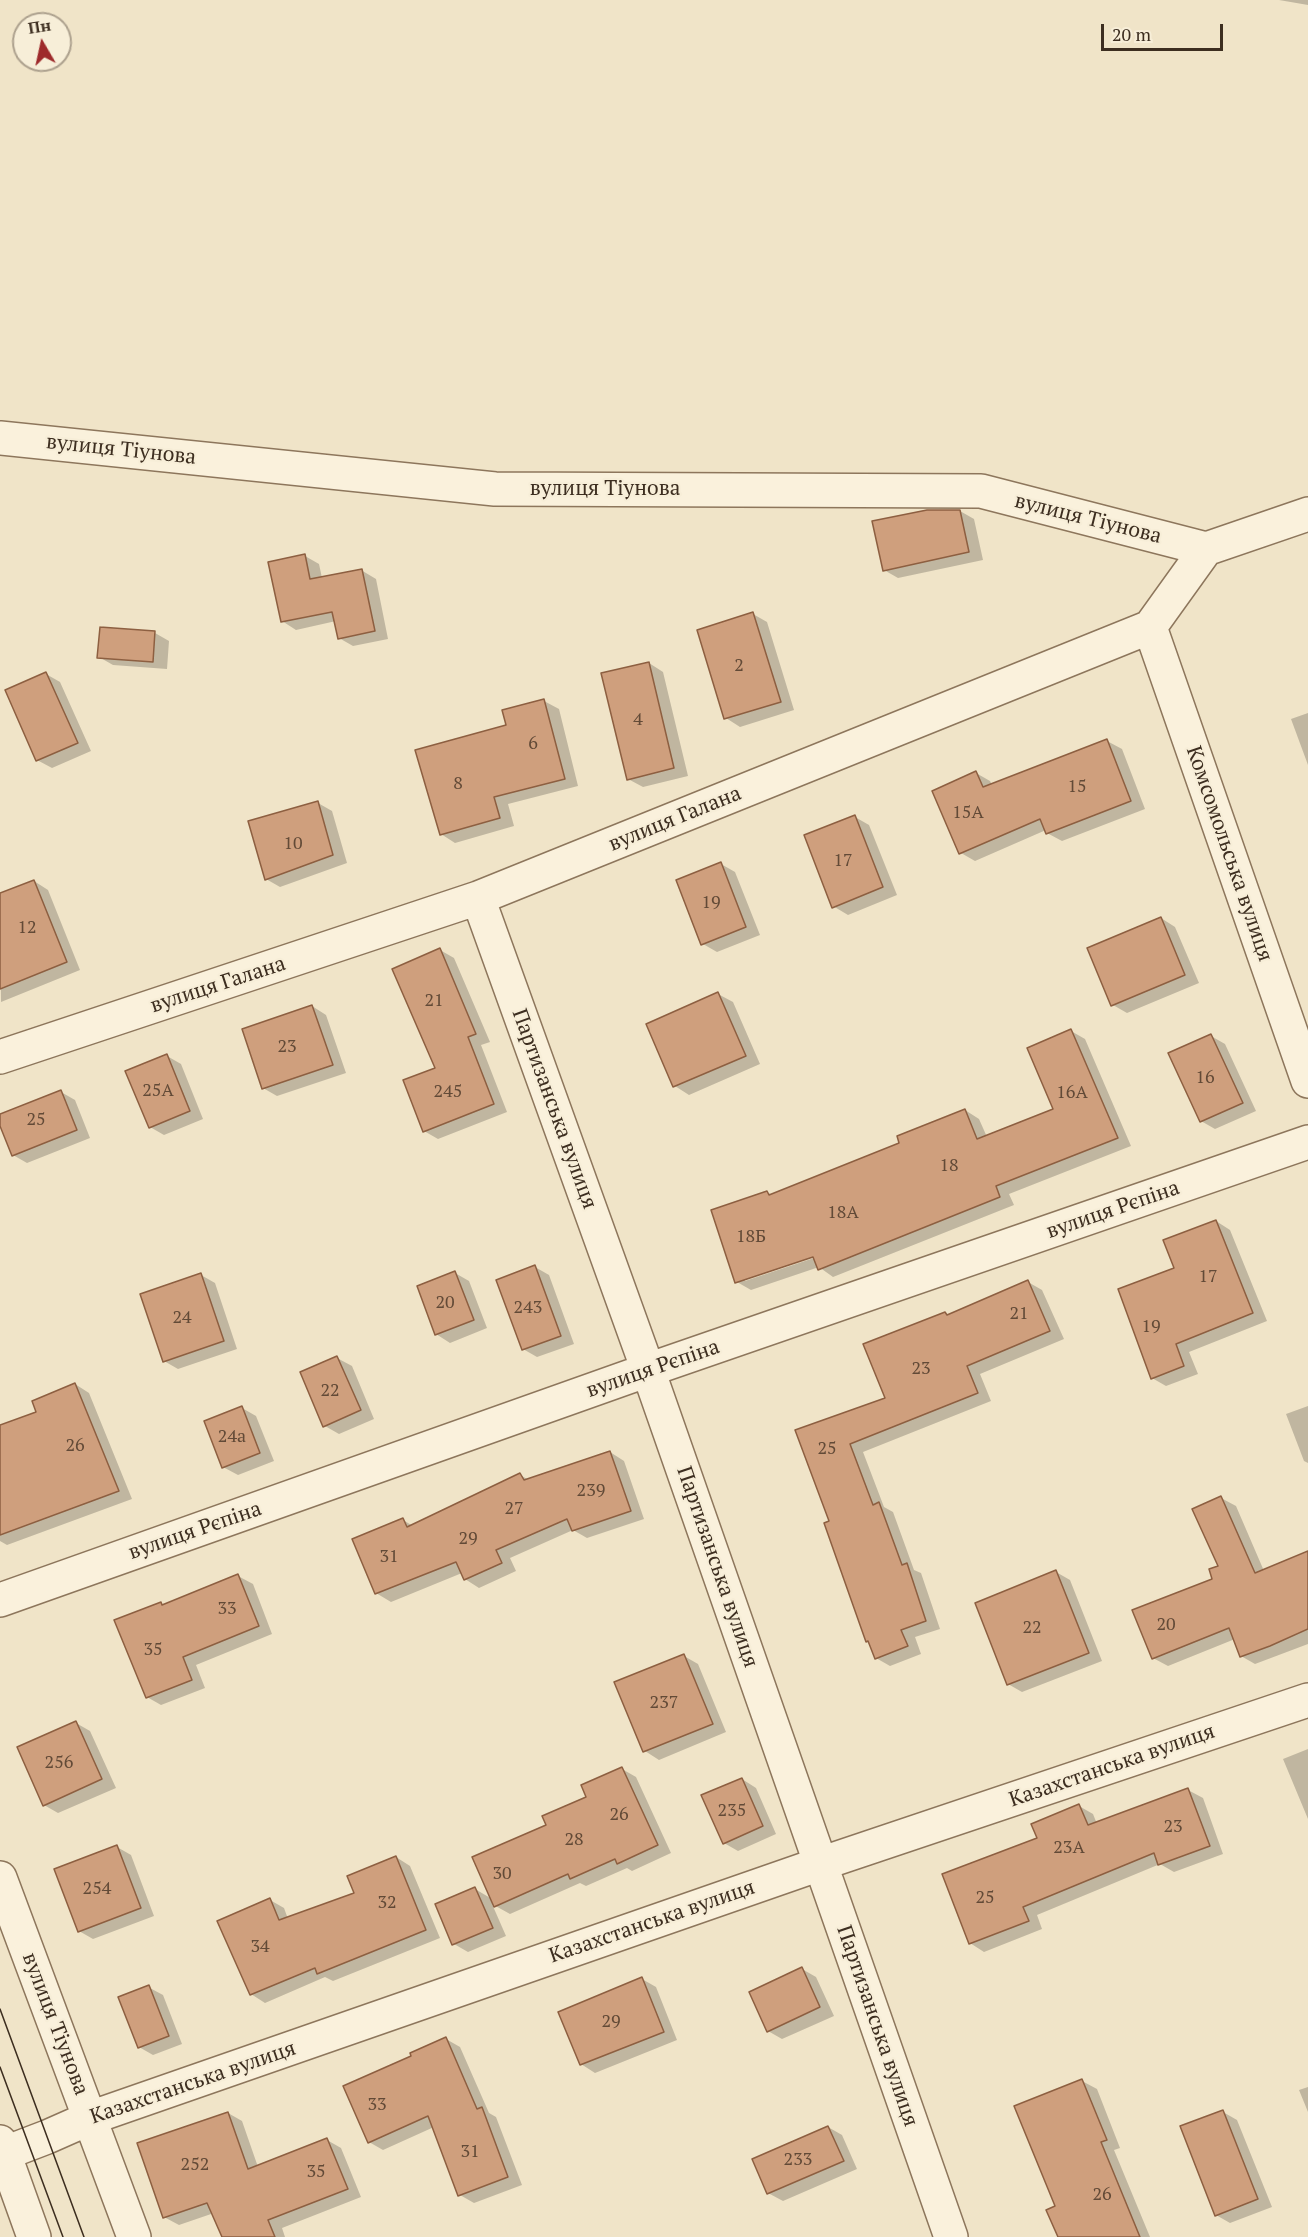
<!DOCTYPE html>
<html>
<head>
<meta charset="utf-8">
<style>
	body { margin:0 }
	#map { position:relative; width:1308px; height:2237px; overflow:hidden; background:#f0e4c8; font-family:"PT Serif",serif }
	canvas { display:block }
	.north { position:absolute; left:12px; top:12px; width:60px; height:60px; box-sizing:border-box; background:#f7eed8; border:2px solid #ada18e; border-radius:50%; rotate:351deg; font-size:16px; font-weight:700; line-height:24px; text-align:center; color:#3d2e20 }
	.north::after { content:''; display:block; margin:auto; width:21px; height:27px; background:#9e2a2b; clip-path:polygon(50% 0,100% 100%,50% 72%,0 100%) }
	.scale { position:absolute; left:1101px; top:24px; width:122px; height:27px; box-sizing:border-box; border:3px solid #3d2e20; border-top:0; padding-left:8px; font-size:18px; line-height:21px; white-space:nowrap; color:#3d2e20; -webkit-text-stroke:4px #f7eed8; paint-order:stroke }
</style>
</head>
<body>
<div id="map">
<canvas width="1308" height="2237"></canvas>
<div class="north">Пн</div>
<div class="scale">20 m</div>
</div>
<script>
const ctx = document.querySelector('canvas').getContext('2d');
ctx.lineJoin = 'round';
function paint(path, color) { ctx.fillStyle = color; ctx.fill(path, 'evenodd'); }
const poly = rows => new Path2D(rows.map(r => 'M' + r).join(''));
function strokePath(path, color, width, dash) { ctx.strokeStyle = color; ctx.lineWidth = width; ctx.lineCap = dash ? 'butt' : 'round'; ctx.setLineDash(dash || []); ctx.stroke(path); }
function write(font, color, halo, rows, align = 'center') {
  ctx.font = font + ' "PT Serif",serif'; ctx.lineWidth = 4.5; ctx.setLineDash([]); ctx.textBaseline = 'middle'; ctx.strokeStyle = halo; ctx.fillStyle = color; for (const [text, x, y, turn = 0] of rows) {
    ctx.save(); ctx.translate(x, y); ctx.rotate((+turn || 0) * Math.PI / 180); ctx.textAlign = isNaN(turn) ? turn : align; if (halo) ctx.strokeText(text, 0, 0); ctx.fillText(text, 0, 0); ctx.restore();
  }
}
const shadow = poly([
	[1279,0,1308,0,1308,5],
	[960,511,974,519,983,560,898,578,884,570],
	[305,556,319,564,322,578,361,570,376,579,388,639,353,646,339,638,336,621,296,630,282,621],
	[753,614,767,622,794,710,740,727,726,718],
	[155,633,169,641,167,669,113,665,99,657],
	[649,663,663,672,688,776,643,787,628,779],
	[46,674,60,682,91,751,52,768,37,760],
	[544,701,559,709,578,786,508,804,514,826,455,843,441,834,508,726],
	[1308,713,1308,765,1291,719],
	[1107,741,1122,749,1145,809,1062,841,1047,833,1046,830,975,861,961,853,976,773,990,781,992,785],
	[318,803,332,811,347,863,280,887,266,879],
	[855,817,869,825,897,895,848,915,833,906],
	[721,864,735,872,760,935,717,952,703,944],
	[34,881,48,890,80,970,1,1002,0,895],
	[1161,918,1175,927,1199,983,1127,1013,1113,1005],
	[440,950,454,958,490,1042,481,1045,507,1112,438,1139,424,1131,437,1069],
	[718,994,733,1002,760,1064,689,1095,675,1086,647,1024],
	[312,1006,326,1015,346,1073,277,1096,263,1088],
	[1071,1031,1085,1039,1131,1146,1009,1194,1014,1205,833,1277,819,1267,751,1290,737,1282,767,1192,772,1195,901,1144,965,1110,979,1119,987,1137,1055,1110],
	[819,1253,820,1256,745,1281,745,1278],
	[1211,1036,1225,1044,1256,1111,1215,1129,1201,1121],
	[167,1056,181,1064,203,1119,164,1135,150,1127],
	[61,1092,75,1100,90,1138,27,1163,13,1155,0,1122,0,1116],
	[1216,1221,1230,1230,1267,1321,1189,1352,1198,1374,1166,1386,1152,1378,1176,1269],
	[535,1267,549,1275,574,1344,537,1357,523,1349],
	[455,1273,469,1281,487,1328,450,1343,436,1334],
	[201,1275,215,1283,237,1349,178,1369,164,1361],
	[1028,1282,1042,1290,1064,1339,980,1374,991,1401,863,1452,884,1507,893,1512,914,1570,921,1573,940,1629,915,1637,921,1654,890,1666,876,1658,870,1642,867,1641,831,1522,797,1431,887,1399,945,1313,949,1316],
	[337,1358,352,1366,374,1419,339,1434,325,1426],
	[75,1384,89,1393,132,1499,7,1545,0,1541,0,1427,38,1412],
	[1308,1406,1308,1463,1304,1461,1286,1414],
	[242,1408,256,1416,274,1461,238,1475,223,1467],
	[610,1452,624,1461,644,1519,587,1538,573,1530,510,1558,516,1571,479,1588,465,1579,462,1573,391,1602,376,1593,403,1520,413,1526,520,1475,529,1480],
	[1221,1498,1236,1506,1264,1571,1308,1553,1308,1644,1255,1664,1241,1656,1235,1639,1168,1666,1153,1658,1214,1579,1220,1567],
	[1056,1572,1070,1580,1102,1661,1022,1692,1008,1684],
	[238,1576,253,1584,272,1634,196,1665,205,1688,161,1705,147,1697,161,1603,164,1605],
	[684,1656,698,1664,726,1732,659,1760,645,1751,616,1683],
	[76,1723,90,1731,116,1788,58,1813,44,1805],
	[1308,1749,1308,1819,1283,1759],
	[622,1769,636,1777,671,1853,632,1871,627,1868,586,1886,580,1883,510,1914,492,1904,506,1936,468,1952,454,1944,475,1889,492,1899,548,1825,588,1797],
	[742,1779,756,1788,776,1834,738,1851,724,1843],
	[1188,1790,1203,1798,1223,1854,1174,1872,1160,1864,1037,1915,1042,1929,984,1952,970,1943,1039,1839,1079,1806,1093,1814,1097,1824],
	[117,1847,131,1855,154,1916,93,1939,79,1931],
	[396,1857,410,1866,440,1938,333,1981,325,1977,265,2003,251,1994,270,1900,284,1908,288,1919,356,1894],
	[802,1969,816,1977,834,2016,782,2039,768,2031],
	[642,1979,656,1987,677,2040,595,2073,581,2064],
	[148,1987,163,1995,182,2044,153,2055,139,2047],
	[446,2039,460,2047,489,2113,496,2117,522,2185,474,2203,460,2195,434,2127,383,2150,369,2142,413,2057],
	[1082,2081,1097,2089,1120,2148,1114,2150,1150,2237,1059,2237,1057,2207],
	[1308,2087,1308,2112,1299,2090],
	[1223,2112,1237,2120,1272,2207,1230,2223,1216,2215],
	[228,2113,242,2121,258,2167,327,2140,341,2148,361,2197,282,2228,285,2237,224,2237,214,2213,179,2225,164,2217],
	[828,2127,842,2135,857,2169,783,2201,768,2193]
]);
const building = poly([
	[927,510,960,510,969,552,883,571,872,521,927,510],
	[305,554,310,579,362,569,375,631,338,639,332,612,281,622,268,562,305,554],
	[753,612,781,702,724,719,697,630,753,612],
	[100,627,155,631,153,662,97,658,100,627],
	[649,662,674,768,627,780,601,673,649,662],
	[46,672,78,743,36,761,5,690,46,672],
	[544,699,565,779,494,797,500,818,440,835,415,750,506,725,502,710,544,699],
	[1107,739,1131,801,1046,834,1040,819,959,854,932,791,976,771,983,787,1107,739],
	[318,801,333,855,265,880,248,821,318,801],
	[855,815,883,887,832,908,804,835,855,815],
	[721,862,746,927,701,945,676,880,721,862],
	[34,880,67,962,0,989,0,893,34,880],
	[1161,917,1185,975,1111,1006,1087,948,1161,917],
	[440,948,476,1034,468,1037,494,1104,423,1132,403,1080,435,1068,392,969,440,948],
	[718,992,746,1056,673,1087,646,1024,718,992],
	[312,1005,333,1065,262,1089,242,1029,312,1005],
	[1071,1029,1118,1138,996,1186,1000,1197,818,1270,813,1257,735,1283,711,1210,767,1191,769,1195,899,1143,897,1136,965,1109,977,1139,1053,1109,1027,1048,1071,1029],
	[1211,1034,1243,1103,1200,1122,1168,1053,1211,1034],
	[167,1054,190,1111,149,1128,125,1071,167,1054],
	[61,1090,77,1130,12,1156,0,1126,0,1114,61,1090],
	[1216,1220,1253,1313,1176,1344,1184,1366,1151,1379,1118,1289,1174,1268,1163,1240,1216,1220],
	[535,1265,561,1336,522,1350,496,1280,535,1265],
	[455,1271,474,1320,435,1335,417,1286,455,1271],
	[201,1273,224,1341,163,1362,140,1294,201,1273],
	[1028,1280,1050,1331,967,1366,978,1393,850,1444,873,1505,879,1502,902,1565,907,1563,926,1621,901,1630,908,1646,875,1659,868,1641,866,1642,824,1523,829,1521,795,1430,885,1398,863,1344,945,1312,947,1315,1028,1280],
	[337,1356,361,1410,323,1427,300,1372,337,1356],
	[75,1383,119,1491,0,1535,0,1425,36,1412,32,1401,75,1383],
	[242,1406,260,1453,222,1468,204,1421,242,1406],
	[610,1451,631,1511,572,1531,567,1519,496,1550,502,1563,464,1580,456,1562,375,1594,352,1539,403,1518,407,1527,520,1473,524,1480,610,1451],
	[1221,1496,1255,1573,1308,1551,1308,1629,1270,1646,1240,1657,1229,1628,1152,1659,1132,1610,1212,1579,1209,1569,1218,1566,1192,1509,1221,1496],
	[1056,1570,1089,1653,1007,1685,975,1603,1056,1570],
	[238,1574,259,1626,183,1657,192,1680,146,1698,114,1620,161,1602,162,1605,238,1574],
	[684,1654,713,1724,643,1752,614,1682,684,1654],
	[76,1721,102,1779,43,1806,17,1747,76,1721],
	[622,1767,658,1845,617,1864,615,1859,570,1879,568,1874,494,1907,472,1857,546,1825,542,1816,586,1797,581,1785,622,1767],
	[742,1778,763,1826,723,1844,701,1795,742,1778],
	[1188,1788,1210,1846,1158,1865,1154,1853,1023,1907,1029,1921,969,1944,942,1874,1037,1838,1031,1824,1079,1804,1088,1825,1188,1788],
	[117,1845,141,1908,78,1932,54,1869,117,1845],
	[396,1856,426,1930,317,1974,315,1968,250,1995,217,1921,270,1898,279,1920,354,1893,347,1876,396,1856],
	[475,1887,493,1928,452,1945,435,1904,475,1887],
	[802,1967,820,2007,767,2032,749,1992,802,1967],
	[642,1977,664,2032,580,2065,558,2012,642,1977],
	[149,1985,169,2036,138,2048,118,1997,149,1985],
	[446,2037,477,2109,482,2107,508,2177,458,2196,428,2116,368,2143,343,2086,411,2056,410,2053,446,2037],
	[1082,2079,1107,2140,1101,2142,1140,2237,1058,2237,1046,2210,1055,2206,1014,2106,1082,2079],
	[1223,2110,1258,2199,1215,2216,1180,2126,1223,2110],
	[228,2112,248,2169,327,2138,348,2189,268,2220,275,2237,222,2237,207,2203,163,2218,137,2143,228,2112],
	[828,2126,844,2161,767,2194,752,2159,828,2126]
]);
const minor = poly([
	[0,438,495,489,981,491,1206,549],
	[1150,627,1308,1081],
	[478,898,648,1370,951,2237],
	[0,1057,478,898,1150,627,1206,549,1308,514],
	[0,1600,648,1370,1308,1142],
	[0,1878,134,2237],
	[0,2142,34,2237],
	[0,2155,47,2137,90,2118,820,1864,1308,1700]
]);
const tram = poly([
	[0,2009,84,2237],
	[0,2067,63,2237]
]);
const numberNames = [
	["2",739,666],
	["4",638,720],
	["6",533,744],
	["8",458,784],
	["15",1077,787],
	["15А",968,813],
	["10",293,844],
	["17",843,861],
	["19",711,903],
	["12",27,928],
	["21",434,1001],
	["23",287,1047],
	["16",1205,1078],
	["25А",158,1091],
	["245",448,1092],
	["16А",1072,1093],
	["25",36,1120],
	["18",949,1166],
	["18А",843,1213],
	["18Б",751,1237],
	["17",1208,1277],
	["20",445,1303],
	["243",528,1308],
	["21",1019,1314],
	["24",182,1318],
	["19",1151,1327],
	["23",921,1369],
	["22",330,1391],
	["24а",232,1437],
	["26",75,1446],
	["25",827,1449],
	["239",591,1491],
	["27",514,1509],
	["29",468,1539],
	["31",389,1557],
	["33",227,1609],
	["20",1166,1625],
	["22",1032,1628],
	["35",153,1650],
	["237",664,1703],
	["256",59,1763],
	["235",732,1811],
	["26",619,1815],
	["23",1173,1827],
	["28",574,1840],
	["23А",1069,1848],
	["30",502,1874],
	["254",97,1889],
	["25",985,1898],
	["32",387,1903],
	["34",260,1947],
	["29",611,2022],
	["33",377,2105],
	["31",470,2152],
	["233",798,2160],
	["252",195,2165],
	["35",316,2172],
	["26",1102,2195]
];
const streetNames = [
	["вулиця Тіунова",121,450,6],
	["вулиця Тіунова",605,489],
	["вулиця Тіунова",1088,519,14],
	["вулиця Галана",675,819,-22],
	["Комсомольська вулиця",1229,854,71],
	["вулиця Галана",218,985,-18],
	["Партизанська вулиця",554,1109,70],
	["вулиця Рєпіна",1113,1210,-19],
	["вулиця Рєпіна",653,1369,-19],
	["вулиця Рєпіна",195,1531,-19],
	["Партизанська вулиця",717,1567,71],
	["Казахстанська вулиця",1112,1766,-19],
	["Казахстанська вулиця",652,1922,-19],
	["вулиця Тіунова",55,2024,69],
	["Партизанська вулиця",877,2026,71],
	["Казахстанська вулиця",193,2083,-19]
];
paint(shadow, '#0003');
paint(building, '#cf9f7d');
strokePath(building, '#8d5f41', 1.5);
strokePath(minor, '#8d765c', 36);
strokePath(minor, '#faf1dc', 33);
strokePath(tram, '#3d2e20', 1.5);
write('18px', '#624a37', null, numberNames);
write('21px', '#3d2e20', '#f7eed8', streetNames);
</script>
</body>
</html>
